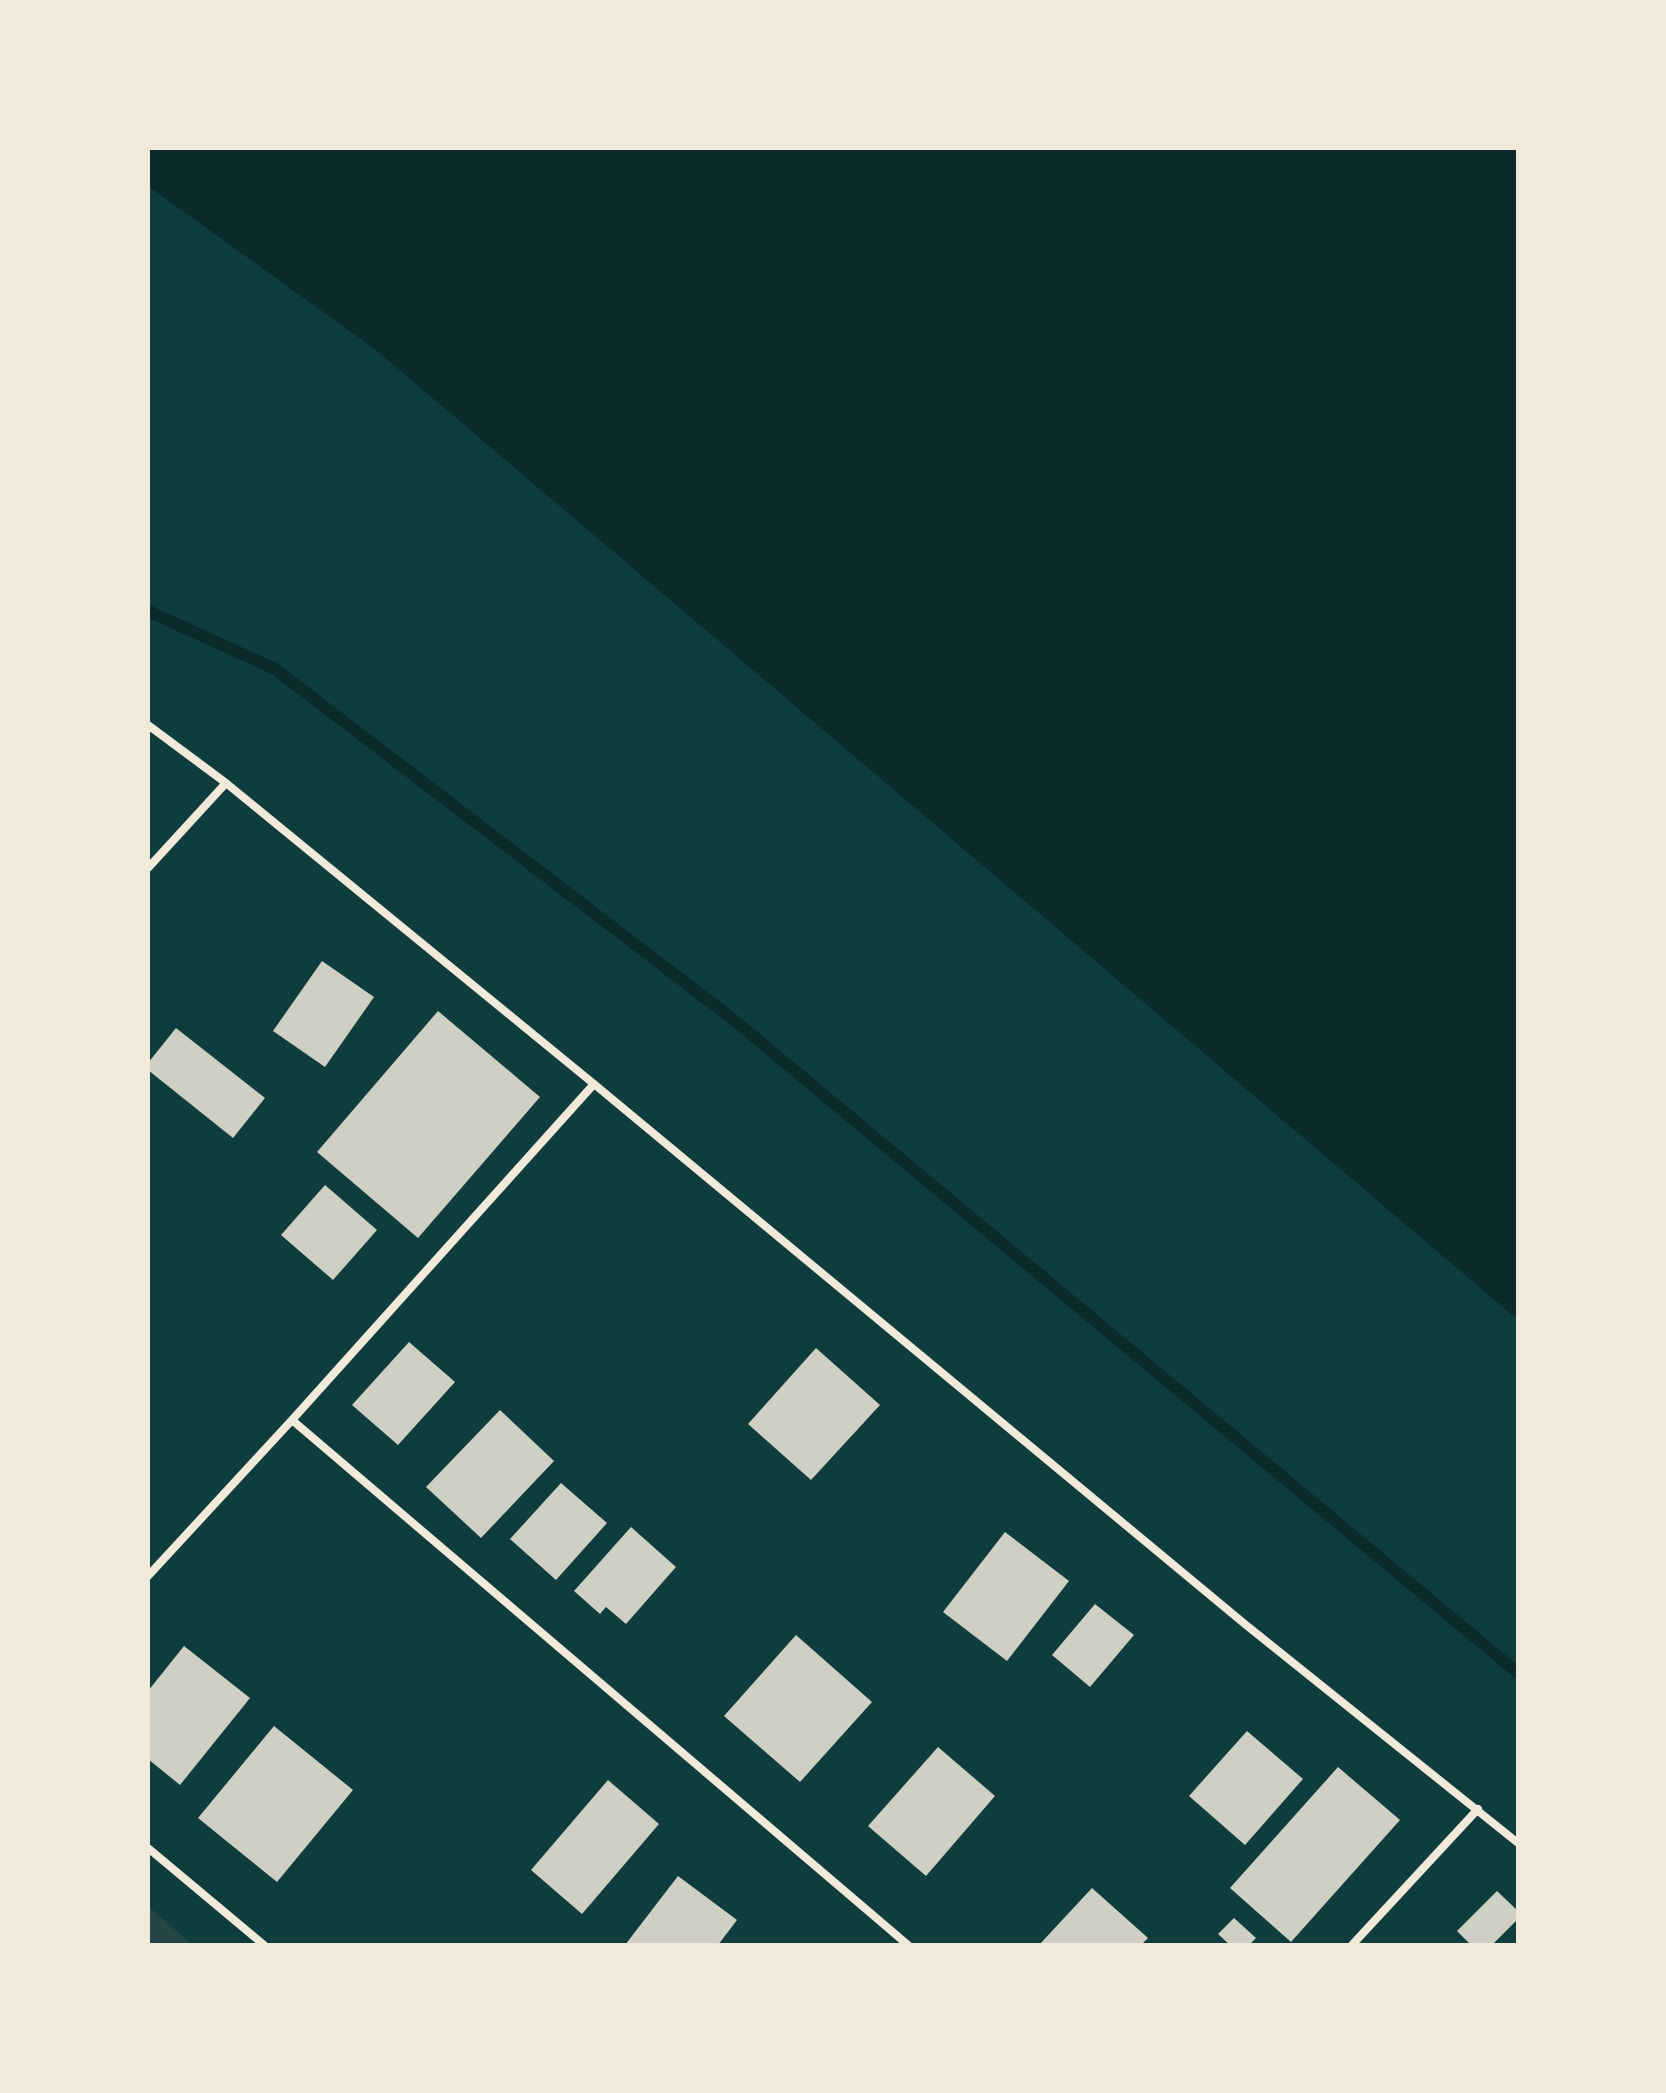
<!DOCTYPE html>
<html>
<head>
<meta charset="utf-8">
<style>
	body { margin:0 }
	#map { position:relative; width:1666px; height:2093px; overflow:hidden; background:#0f3d3e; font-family:"IBM Plex Serif",serif }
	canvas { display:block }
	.frame { position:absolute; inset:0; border:150px solid #f1e9da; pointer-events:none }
</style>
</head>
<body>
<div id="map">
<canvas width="1666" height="2093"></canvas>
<div class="frame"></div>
</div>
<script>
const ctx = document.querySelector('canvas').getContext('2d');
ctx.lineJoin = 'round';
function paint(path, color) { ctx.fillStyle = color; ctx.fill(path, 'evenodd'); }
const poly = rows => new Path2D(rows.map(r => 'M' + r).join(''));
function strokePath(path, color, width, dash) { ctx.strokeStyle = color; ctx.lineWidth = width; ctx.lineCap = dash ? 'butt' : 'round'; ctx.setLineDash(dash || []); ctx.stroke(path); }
const green = poly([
	[148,1906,192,1945,148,1945]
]);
const water = poly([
	[148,148,1518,148,1518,1320,376,350,148,186]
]);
const stream = poly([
	[148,611,275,669,734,1020,1518,1673]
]);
const building = poly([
	[322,961,374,997,325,1067,273,1031],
	[438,1011,540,1097,418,1238,317,1152],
	[176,1028,265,1098,233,1138,148,1070,148,1063],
	[325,1185,377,1230,333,1280,281,1235],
	[409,1342,455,1382,398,1445,352,1405],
	[816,1348,880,1405,811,1480,748,1424],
	[500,1410,554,1461,481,1538,426,1487],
	[561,1483,607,1523,556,1580,510,1539],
	[631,1527,676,1567,626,1624,606,1607,600,1614,574,1591],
	[1005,1532,1069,1581,1007,1661,943,1612],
	[1095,1604,1134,1635,1090,1687,1052,1655],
	[796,1635,872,1702,800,1782,724,1716],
	[184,1646,250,1698,180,1785,148,1759,148,1691],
	[274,1726,353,1790,277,1882,198,1818],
	[1247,1731,1303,1779,1245,1845,1189,1796],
	[938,1747,995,1796,926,1876,868,1826],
	[1338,1767,1400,1820,1291,1942,1230,1888],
	[608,1780,659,1824,582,1914,531,1870],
	[678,1876,737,1920,718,1945,625,1945],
	[1092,1888,1148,1938,1141,1945,1039,1945],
	[1497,1891,1518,1911,1518,1919,1492,1945,1471,1945,1457,1931],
	[1234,1918,1256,1938,1249,1945,1230,1945,1218,1934]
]);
const minor = poly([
	[148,725,226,783,594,1084,1246,1625,1518,1843],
	[148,868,226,783],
	[292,1420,908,1945],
	[148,1576,292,1420,594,1084],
	[148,1848,264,1945],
	[1352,1945,1478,1809]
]);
paint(green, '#244646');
paint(water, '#0a2a2b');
strokePath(stream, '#0a2a2b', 12);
paint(building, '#cfcfc3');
strokePath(minor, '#f1e9da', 8);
</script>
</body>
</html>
